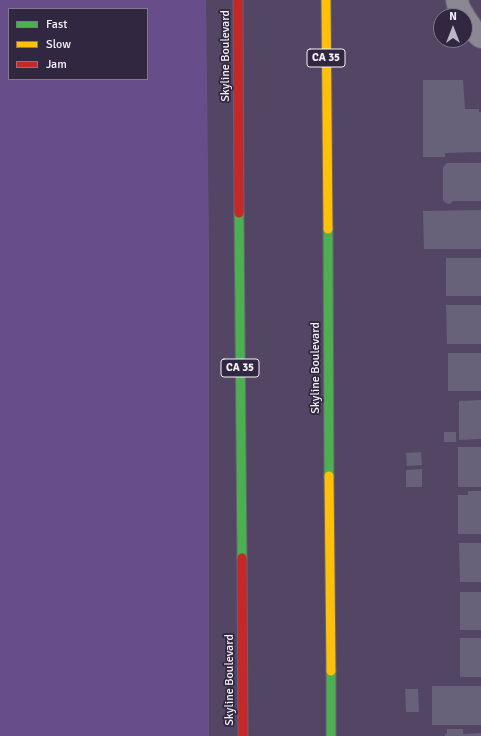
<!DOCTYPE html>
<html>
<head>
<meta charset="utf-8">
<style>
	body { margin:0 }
	#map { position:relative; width:481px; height:736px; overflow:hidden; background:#534664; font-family:Signika,sans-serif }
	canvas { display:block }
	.legend { position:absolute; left:8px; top:8px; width:140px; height:72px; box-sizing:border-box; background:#312741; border:1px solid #80798b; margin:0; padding:5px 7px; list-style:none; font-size:12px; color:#f6f3fa }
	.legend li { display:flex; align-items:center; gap:8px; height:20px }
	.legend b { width:20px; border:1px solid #80798b }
	.north { position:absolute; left:433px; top:8px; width:40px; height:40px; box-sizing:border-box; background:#312741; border:1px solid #80798b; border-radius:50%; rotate:0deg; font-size:11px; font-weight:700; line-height:16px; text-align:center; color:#f6f3fa }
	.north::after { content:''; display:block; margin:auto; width:14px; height:18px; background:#bdb6c6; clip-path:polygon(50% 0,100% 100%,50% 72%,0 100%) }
</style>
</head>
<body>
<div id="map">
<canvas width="481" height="736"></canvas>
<ul class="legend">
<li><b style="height:5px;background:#4caf50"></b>Fast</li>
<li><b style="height:5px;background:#ffc107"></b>Slow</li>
<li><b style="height:5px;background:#c62828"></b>Jam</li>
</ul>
<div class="north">N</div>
</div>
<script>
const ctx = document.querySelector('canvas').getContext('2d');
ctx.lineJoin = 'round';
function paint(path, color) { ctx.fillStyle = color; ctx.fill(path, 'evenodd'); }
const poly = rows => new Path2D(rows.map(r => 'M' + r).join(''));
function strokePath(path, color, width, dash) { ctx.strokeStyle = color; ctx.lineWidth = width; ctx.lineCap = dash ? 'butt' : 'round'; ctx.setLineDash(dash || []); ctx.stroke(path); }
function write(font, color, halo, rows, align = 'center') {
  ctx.font = font + ' Signika,sans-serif'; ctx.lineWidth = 3.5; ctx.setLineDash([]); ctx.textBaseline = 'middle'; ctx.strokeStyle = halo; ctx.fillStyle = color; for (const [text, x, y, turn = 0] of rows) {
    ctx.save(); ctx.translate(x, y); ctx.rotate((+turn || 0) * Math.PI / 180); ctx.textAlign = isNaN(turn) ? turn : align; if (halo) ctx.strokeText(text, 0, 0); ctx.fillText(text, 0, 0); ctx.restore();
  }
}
const green = poly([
	[0,0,206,0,209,244,209,736,0,736],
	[9,9,147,9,147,79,9,79]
]);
const building = poly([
	[423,80,463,80,465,109,479,109,479,112,481,112,481,152,445,153,445,157,423,157],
	[447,163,481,163,481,201,453,201,450,204,448,204,443,201,443,167],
	[481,210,481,249,424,249,423,211],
	[446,258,481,258,481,296,446,296],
	[446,305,481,305,481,344,447,344],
	[448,353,481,353,481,391,448,391],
	[481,400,481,439,459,440,459,401],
	[444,432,456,432,456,442,444,442],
	[458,447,481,447,481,487,458,487],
	[421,452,422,465,407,466,406,453],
	[422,469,422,487,406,487,406,470],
	[468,491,481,491,481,534,458,534,458,495,468,495],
	[459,543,481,543,481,582,460,582],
	[460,592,481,592,481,630,460,630],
	[460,638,481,638,481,677,460,677],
	[432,686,481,686,481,725,432,725],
	[405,689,418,689,419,712,406,712],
	[447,729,463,729,463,734,481,733,481,736,445,736,445,734,447,734]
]);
const street = poly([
	[457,0,459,8,464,16],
	[465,18,473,30,481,37]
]);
const fast = poly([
	[239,213,242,558],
	[328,229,329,476],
	[331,671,331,736]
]);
const slow = poly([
	[326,0,328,229],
	[329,476,331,671]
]);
const jam = poly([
	[238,0,239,213],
	[242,558,243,736]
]);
const shields = [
	[326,58,38],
	[240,368,38]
];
const shieldNames = [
	["CA 35",326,58],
	["CA 35",240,368]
];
const streetNames = [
	["Skyline Boulevard",226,56,-90],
	["Skyline Boulevard",316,368,-90],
	["Skyline Boulevard",230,680,-90]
];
paint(green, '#674e8a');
paint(building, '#67617a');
strokePath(street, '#6b6176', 24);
strokePath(fast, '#6b6176', 11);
strokePath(slow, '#6b6176', 11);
strokePath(jam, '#6b6176', 11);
strokePath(street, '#8b8793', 22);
strokePath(fast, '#4caf50', 9);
strokePath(slow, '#ffc107', 9);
strokePath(jam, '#c62828', 9);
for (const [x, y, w] of shields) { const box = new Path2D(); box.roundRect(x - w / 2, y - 9, w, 18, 3); ctx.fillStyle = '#312741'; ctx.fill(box); strokePath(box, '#f6f3fa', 1); }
write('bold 11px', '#f6f3fa', null, shieldNames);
write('12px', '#f6f3fa', '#312741', streetNames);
</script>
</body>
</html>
